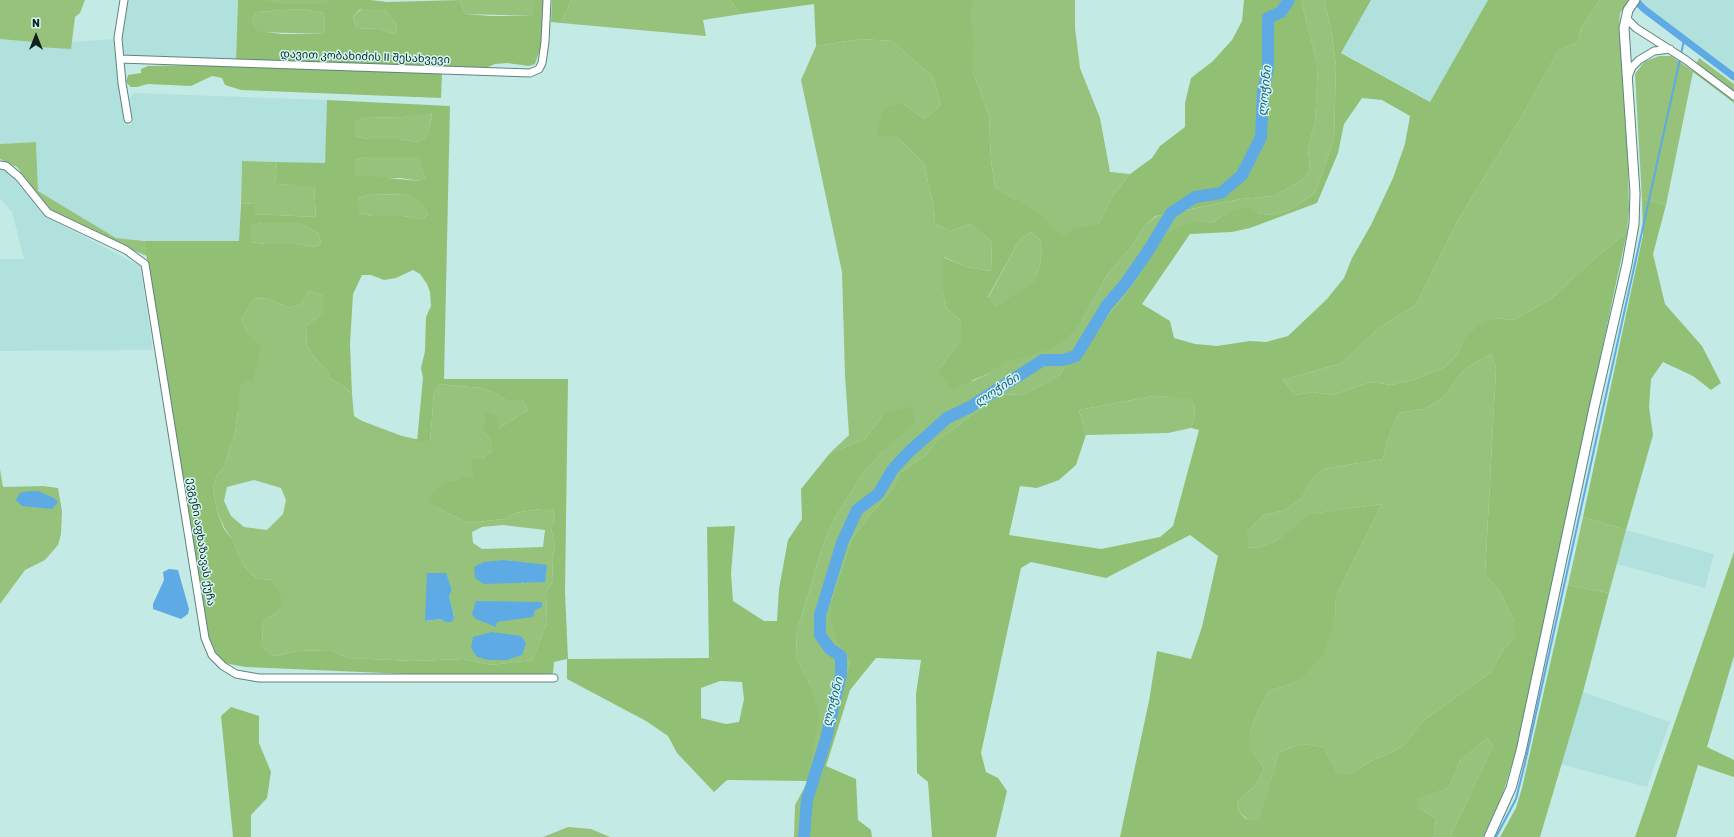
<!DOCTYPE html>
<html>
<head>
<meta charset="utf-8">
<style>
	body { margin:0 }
	#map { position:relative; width:1734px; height:837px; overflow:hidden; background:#c4eae6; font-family:Rubik,sans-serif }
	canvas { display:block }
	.north { position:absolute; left:16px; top:16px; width:40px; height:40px; -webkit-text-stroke:3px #d1f7f3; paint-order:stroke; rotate:0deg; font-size:11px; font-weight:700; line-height:16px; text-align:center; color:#11201e }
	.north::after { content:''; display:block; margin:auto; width:14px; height:18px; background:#11201e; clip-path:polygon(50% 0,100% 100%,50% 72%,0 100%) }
</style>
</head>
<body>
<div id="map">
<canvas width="1734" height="837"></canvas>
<div class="north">N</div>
</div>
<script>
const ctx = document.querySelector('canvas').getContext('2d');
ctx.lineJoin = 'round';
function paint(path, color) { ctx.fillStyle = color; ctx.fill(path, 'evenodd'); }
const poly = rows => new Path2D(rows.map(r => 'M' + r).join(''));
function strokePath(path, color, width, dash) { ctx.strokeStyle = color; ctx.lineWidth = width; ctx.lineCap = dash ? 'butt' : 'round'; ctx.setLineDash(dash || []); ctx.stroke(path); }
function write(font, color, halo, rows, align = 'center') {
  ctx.font = font + ' Rubik,"Noto Sans Georgian",sans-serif'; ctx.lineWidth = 3; ctx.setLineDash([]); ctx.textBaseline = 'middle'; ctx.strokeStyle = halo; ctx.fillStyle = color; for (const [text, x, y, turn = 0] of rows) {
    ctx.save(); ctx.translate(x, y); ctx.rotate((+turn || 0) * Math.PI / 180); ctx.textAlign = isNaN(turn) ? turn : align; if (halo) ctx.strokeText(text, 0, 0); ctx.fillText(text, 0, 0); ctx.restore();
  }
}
const built = poly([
	[127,0,238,0,236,61,122,56,120,38],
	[1371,0,1488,0,1431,102,1341,52],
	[1639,0,1734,0,1734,77,1644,9,1639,4],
	[0,39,33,42,71,49,71,42,114,39,124,120,129,126,132,124,130,98,134,93,327,100,325,163,242,161,239,241,149,241,116,238,38,191,36,142,0,144],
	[0,165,16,178,45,216,140,266,153,350,0,351,0,259,24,259,12,212,0,199],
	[1626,530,1714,554,1705,588,1617,564],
	[1583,692,1670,722,1647,787,1560,764]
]);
const green = poly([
	[0,0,85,0,80,13,75,17,71,49,37,47,33,42,0,39],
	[259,0,328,0,328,4,285,4,260,2],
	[461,0,534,0,534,16,466,14,460,2],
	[571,0,730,0,741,14,703,20,706,36,561,23],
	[925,0,967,0,972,2,972,0,1075,0,1075,28,1080,68,1100,118,1110,172,1130,174,1114,194,1098,224,1067,248,1015,199,995,187,991,160,989,116,973,72,973,57],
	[1301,0,1324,0,1331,29,1336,66,1334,139,1315,193,1290,210,1271,215,1257,213,1225,214,1212,223,1200,220,1163,237,1132,286,1105,319,1081,357,1067,362,1060,375,1025,394,998,395,952,430,938,439,925,456,900,473,892,490,864,522,852,539,831,601,839,645,850,662,812,802,808,837,794,837,795,805,808,781,811,687,796,657,797,631,823,545,833,521,864,472,883,451,884,414,865,439,830,453,849,435,845,375,842,272,801,80,816,46,860,39,892,41,933,77,941,105,924,119,902,103,876,134,898,138,924,164,934,209,935,224,950,231,970,224,992,242,991,271,966,267,944,257,943,294,947,309,961,321,961,339,938,371,973,381,990,373,1007,360,1024,356,1082,321,1107,275,1133,245,1144,226,1157,216,1241,199,1274,196,1301,181,1310,171,1308,148,1315,123,1318,67],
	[1600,0,1630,0,1620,13,1619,25,1628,163,1629,210,1627,232,1587,265,1551,299,1513,320,1493,318,1463,340,1458,354,1445,367,1416,379,1392,385,1371,382,1333,395,1313,392,1295,395,1283,380,1342,363,1379,328,1416,305,1457,222,1523,114,1559,50,1578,42,1581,28],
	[302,9,324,13,325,34,257,32,252,20,256,12],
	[361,9,384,9,397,25,395,34,379,29,356,28,353,17],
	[1659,56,1671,56,1693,71,1699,58,1734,84,1734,103,1693,72,1666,205,1642,199,1635,74,1644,62],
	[432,112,429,128,425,137,419,142,400,139,368,139,355,136,355,121,365,118,404,117],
	[36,142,38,191,116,238,144,241,147,256,104,238,53,212,43,202,17,167,0,159,0,144],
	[365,157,422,157,421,167,425,177,420,181,400,178,369,178,355,175,355,160],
	[242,161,277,162,275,184,314,185,316,217,253,214,254,204,241,203],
	[407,194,425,205,428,214,423,219,403,216,372,216,358,213,358,198,368,195],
	[261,223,300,223,318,233,321,243,316,247,296,244,265,244,251,242,251,226],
	[1031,232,1040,240,1042,249,1040,266,1033,281,998,308,988,298,1020,239],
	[309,291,323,295,323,312,306,327,307,346,317,361,326,369,330,379,344,386,352,394,354,416,362,421,402,436,430,442,434,393,439,384,480,388,492,392,506,400,523,400,528,410,498,429,484,432,492,442,492,451,483,458,474,477,458,481,445,481,436,507,468,523,504,519,515,513,540,509,552,509,555,517,551,529,555,546,552,559,553,581,546,592,547,623,532,660,491,665,464,659,414,661,348,658,331,650,298,651,274,656,262,647,263,621,279,611,281,600,273,580,256,578,243,565,233,540,225,529,217,511,213,488,217,475,224,467,235,433,238,411,238,388,245,380,247,333,241,319,255,298,269,299,289,308,301,304],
	[254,480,281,488,286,500,283,514,267,530,244,527,231,516,224,501,227,487],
	[503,525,545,530,543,547,482,549,473,543,472,532,482,527],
	[505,560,526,563,523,584],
	[448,581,452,590,449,596,454,617,445,622,441,619,425,621],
	[1491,354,1496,368,1485,575,1499,590,1514,622,1514,637,1503,650,1491,672,1424,720,1403,746,1388,754,1371,761,1350,774,1338,774,1324,747,1302,744,1279,752,1258,822,1247,819,1239,812,1237,802,1256,785,1264,768,1250,748,1250,732,1260,707,1269,691,1299,681,1335,618,1336,597,1382,504,1310,514,1276,541,1258,548,1247,547,1247,532,1264,515,1285,510,1302,498,1311,480,1323,469,1383,459,1387,442,1399,413,1424,409,1443,398,1460,375,1468,367],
	[1154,396,1191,397,1195,408,1194,419,1191,428,1168,433,1086,435,1079,410],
	[0,469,3,487,43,486,58,488,62,511,61,534,58,545,45,560,25,570,0,604],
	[1583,517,1626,530,1609,593,1568,585],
	[1487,738,1493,746,1450,837,1434,837,1436,818,1419,808,1415,800,1449,788,1460,761],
	[568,827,591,829,610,837,543,837]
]);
const forest = poly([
	[238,0,259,0,285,4,327,4,328,0,371,0,387,2,461,0,460,2,466,14,491,16,534,16,534,0,545,0,543,41,535,64,529,66,507,63,495,64,483,69,236,61],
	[302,9,324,13,325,34,282,34,257,31,252,20,256,12],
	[360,9,384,9,397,25,395,34,379,29,356,28,353,17],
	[552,0,571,0,561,23,551,22],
	[730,0,972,0,970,21,974,41,973,72,989,116,991,160,995,187,1040,214,1050,226,1065,236,1074,229,1098,224,1114,194,1130,174,1152,158,1160,146,1185,127,1185,103,1191,78,1213,61,1232,40,1242,21,1244,0,1301,0,1318,67,1315,123,1308,148,1310,171,1301,181,1274,196,1241,199,1156,216,1144,226,1133,245,1107,275,1082,321,1066,339,1048,350,1007,361,990,373,952,389,938,371,961,339,961,321,947,309,943,294,943,257,966,267,991,271,992,242,970,224,950,231,935,224,934,209,924,164,898,138,876,135,883,109,902,103,924,119,941,105,933,77,892,41,860,39,816,46,814,4,741,14],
	[1031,232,1040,240,1042,249,1040,266,1033,281,997,307,988,297,1020,239],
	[1324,0,1371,0,1341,53,1430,102,1488,0,1600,0,1581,28,1578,42,1559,50,1523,114,1457,222,1416,305,1379,328,1342,363,1283,380,1295,395,1313,392,1333,395,1371,382,1392,385,1416,379,1445,367,1458,354,1463,340,1478,326,1493,318,1513,320,1551,299,1587,265,1627,232,1516,751,1503,793,1483,837,1450,837,1493,746,1487,738,1460,761,1449,788,1416,800,1419,808,1436,818,1434,837,1120,837,1149,701,1157,651,1191,659,1202,627,1218,556,1190,535,1106,578,1031,562,1021,568,981,753,986,772,998,778,1007,791,996,837,932,837,928,782,917,773,916,694,921,660,876,658,850,690,826,766,856,779,858,820,871,830,872,837,808,837,812,802,850,662,839,645,831,622,831,601,852,539,864,522,892,490,900,473,925,456,938,439,952,430,998,395,1025,394,1060,375,1067,362,1081,357,1105,319,1132,286,1163,237,1180,226,1200,220,1212,223,1225,214,1247,207,1257,213,1271,215,1290,210,1315,193,1334,139,1336,66,1331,29],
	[1362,98,1382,100,1410,116,1405,144,1393,178,1371,225,1352,258,1344,278,1327,299,1288,336,1266,342,1250,341,1217,346,1195,344,1174,338,1170,321,1142,304,1190,234,1232,232,1250,228,1317,203,1338,153,1344,124],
	[1491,354,1496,368,1485,575,1499,590,1514,622,1514,637,1503,650,1491,672,1424,720,1403,746,1388,754,1371,761,1350,774,1338,774,1324,747,1302,744,1279,752,1258,821,1246,819,1239,812,1237,802,1256,785,1264,768,1250,748,1250,732,1260,707,1269,691,1299,681,1323,654,1335,618,1336,597,1382,504,1309,514,1276,541,1258,548,1248,547,1247,532,1264,515,1285,510,1302,498,1311,480,1323,469,1383,459,1387,442,1399,413,1424,409,1443,398,1460,375,1468,367],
	[1154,396,1191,398,1195,408,1194,419,1191,428,1199,430,1173,526,1160,537,1101,549,1009,535,1020,486,1037,488,1059,480,1076,465,1086,435,1079,410],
	[207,65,442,73,441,98,241,90,225,85,222,78,212,76,191,86,148,84,137,87,131,87,126,82,128,75,141,73,141,69,148,66],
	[327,100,450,106,444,379,568,379,565,592,568,659,709,658,707,527,735,526,731,573,733,601,764,621,777,621,779,589,788,540,802,519,801,489,830,453,865,439,884,414,913,406,915,422,883,451,864,472,833,521,823,545,797,631,796,657,811,687,819,715,808,781,727,780,714,792,677,753,668,736,646,721,567,679,567,659,554,662,553,673,550,674,430,675,246,667,224,663,218,657,209,637,144,241,239,241,241,203,254,204,254,214,316,217,314,186,275,184,277,162,325,163],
	[432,113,429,128,425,137,419,142,400,139,368,139,355,136,355,121,365,118,404,117],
	[365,157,421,157,421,167,425,177,420,181,355,175,355,160],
	[407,194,424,205,428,214,423,219,403,216,372,216,358,213,358,198,368,195],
	[261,223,300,223,318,233,321,243,316,247,296,244,265,244,251,242,251,226],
	[413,270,420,274,427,284,430,292,431,306,426,317,425,351,421,368,423,378,417,441,430,442,434,393,439,384,480,388,492,392,506,400,523,400,528,410,498,429,496,416,486,412,484,432,492,442,492,451,483,458,471,460,474,477,463,477,458,481,445,481,427,499,436,507,468,523,504,519,515,513,540,509,552,509,555,517,551,529,555,546,552,559,553,581,546,592,547,623,532,660,516,662,491,665,464,659,414,661,348,658,331,650,298,651,274,656,262,647,263,621,279,611,282,600,273,580,256,578,243,565,233,540,224,529,217,511,213,488,217,475,224,467,235,433,238,411,239,388,245,381,253,381,261,348,247,333,241,319,255,298,269,299,289,308,301,304,309,291,323,295,323,312,306,327,307,346,317,361,326,369,330,379,344,386,352,394,350,344,353,294,362,275,371,275,384,280,396,278],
	[720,681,742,682,744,699,739,722,726,724,701,718,701,688],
	[1642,199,1666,205,1653,254,1665,304,1702,346,1721,383,1711,390,1693,376,1663,362,1651,379,1649,407,1653,435,1626,530,1583,517,1643,235],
	[1734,552,1734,656,1707,747,1734,760,1734,777,1698,765,1676,837,1635,837],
	[1568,585,1609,593,1583,692,1540,837,1500,837,1516,808,1522,788],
	[231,707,259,716,259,743,271,772,267,798,251,815,251,837,233,837,221,716]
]);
const water = poly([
	[29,491,38,491,54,498,58,502,52,509,22,506,16,500,20,493],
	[505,560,547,565,545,582,484,584,475,578,474,567,484,562],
	[169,569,178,570,189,609,188,614,181,619,153,609,153,604,164,580,163,572],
	[427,573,446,573,452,590,449,596,454,617,452,622,445,622,441,619,425,621],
	[476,601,542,602,542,607,535,610,533,617,497,622,496,627,476,619,472,614],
	[492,632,521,636,526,643,522,655,506,660,489,660,477,657,471,648,473,637]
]);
const stream = poly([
	[1681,54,1684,40],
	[1496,837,1516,799,1525,763,1680,59]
]);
const canal = poly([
	[1635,0,1644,9,1734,77]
]);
const river = poly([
	[804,837,807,800,826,739,841,674,841,656,830,649,820,635,820,615,842,543,857,510,878,494,893,469,909,452,947,418,970,407,1043,360,1063,360,1076,356,1107,305,1126,283,1150,248,1171,213,1195,197,1221,193,1242,175,1261,137,1263,91,1268,69,1268,18,1281,12,1289,0]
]);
const minor = poly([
	[124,0,118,38,122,83,128,119],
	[1626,18,1636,28,1686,60,1734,96],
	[120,59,530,73,539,69,542,63,545,42,547,0],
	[1628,77,1632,67,1639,60,1654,51,1670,49],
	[0,165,6,166,19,177,48,213,126,250,145,264,205,638,212,655,223,666,236,674,259,678,554,678]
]);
const tertiary = poly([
	[1489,837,1511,788,1521,751,1594,408,1627,264,1634,224,1635,193,1624,28,1628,10,1635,0]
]);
const streetNames = [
	["დავით კობახიძის II შესახვევი",365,57,2],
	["ევგენი აფხაზავას ქუჩა",201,542,81]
];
const waterNames = [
	["ლოჭინი",1265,91,-84],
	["ლოჭინი",997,390,-33],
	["ლოჭინი",833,702,-75]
];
paint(built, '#b1e1dc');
paint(green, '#96c27b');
paint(forest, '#91c074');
paint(water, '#5daae5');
strokePath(stream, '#5daae5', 2);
strokePath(canal, '#5daae5', 7);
strokePath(river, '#5daae5', 12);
strokePath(minor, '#608380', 9);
strokePath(tertiary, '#608380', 11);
strokePath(minor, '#fff', 7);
strokePath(tertiary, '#fff', 9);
write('11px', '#11201e', '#d1f7f3', streetNames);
write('italic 12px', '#20587f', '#d1f7f3', waterNames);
</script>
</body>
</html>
